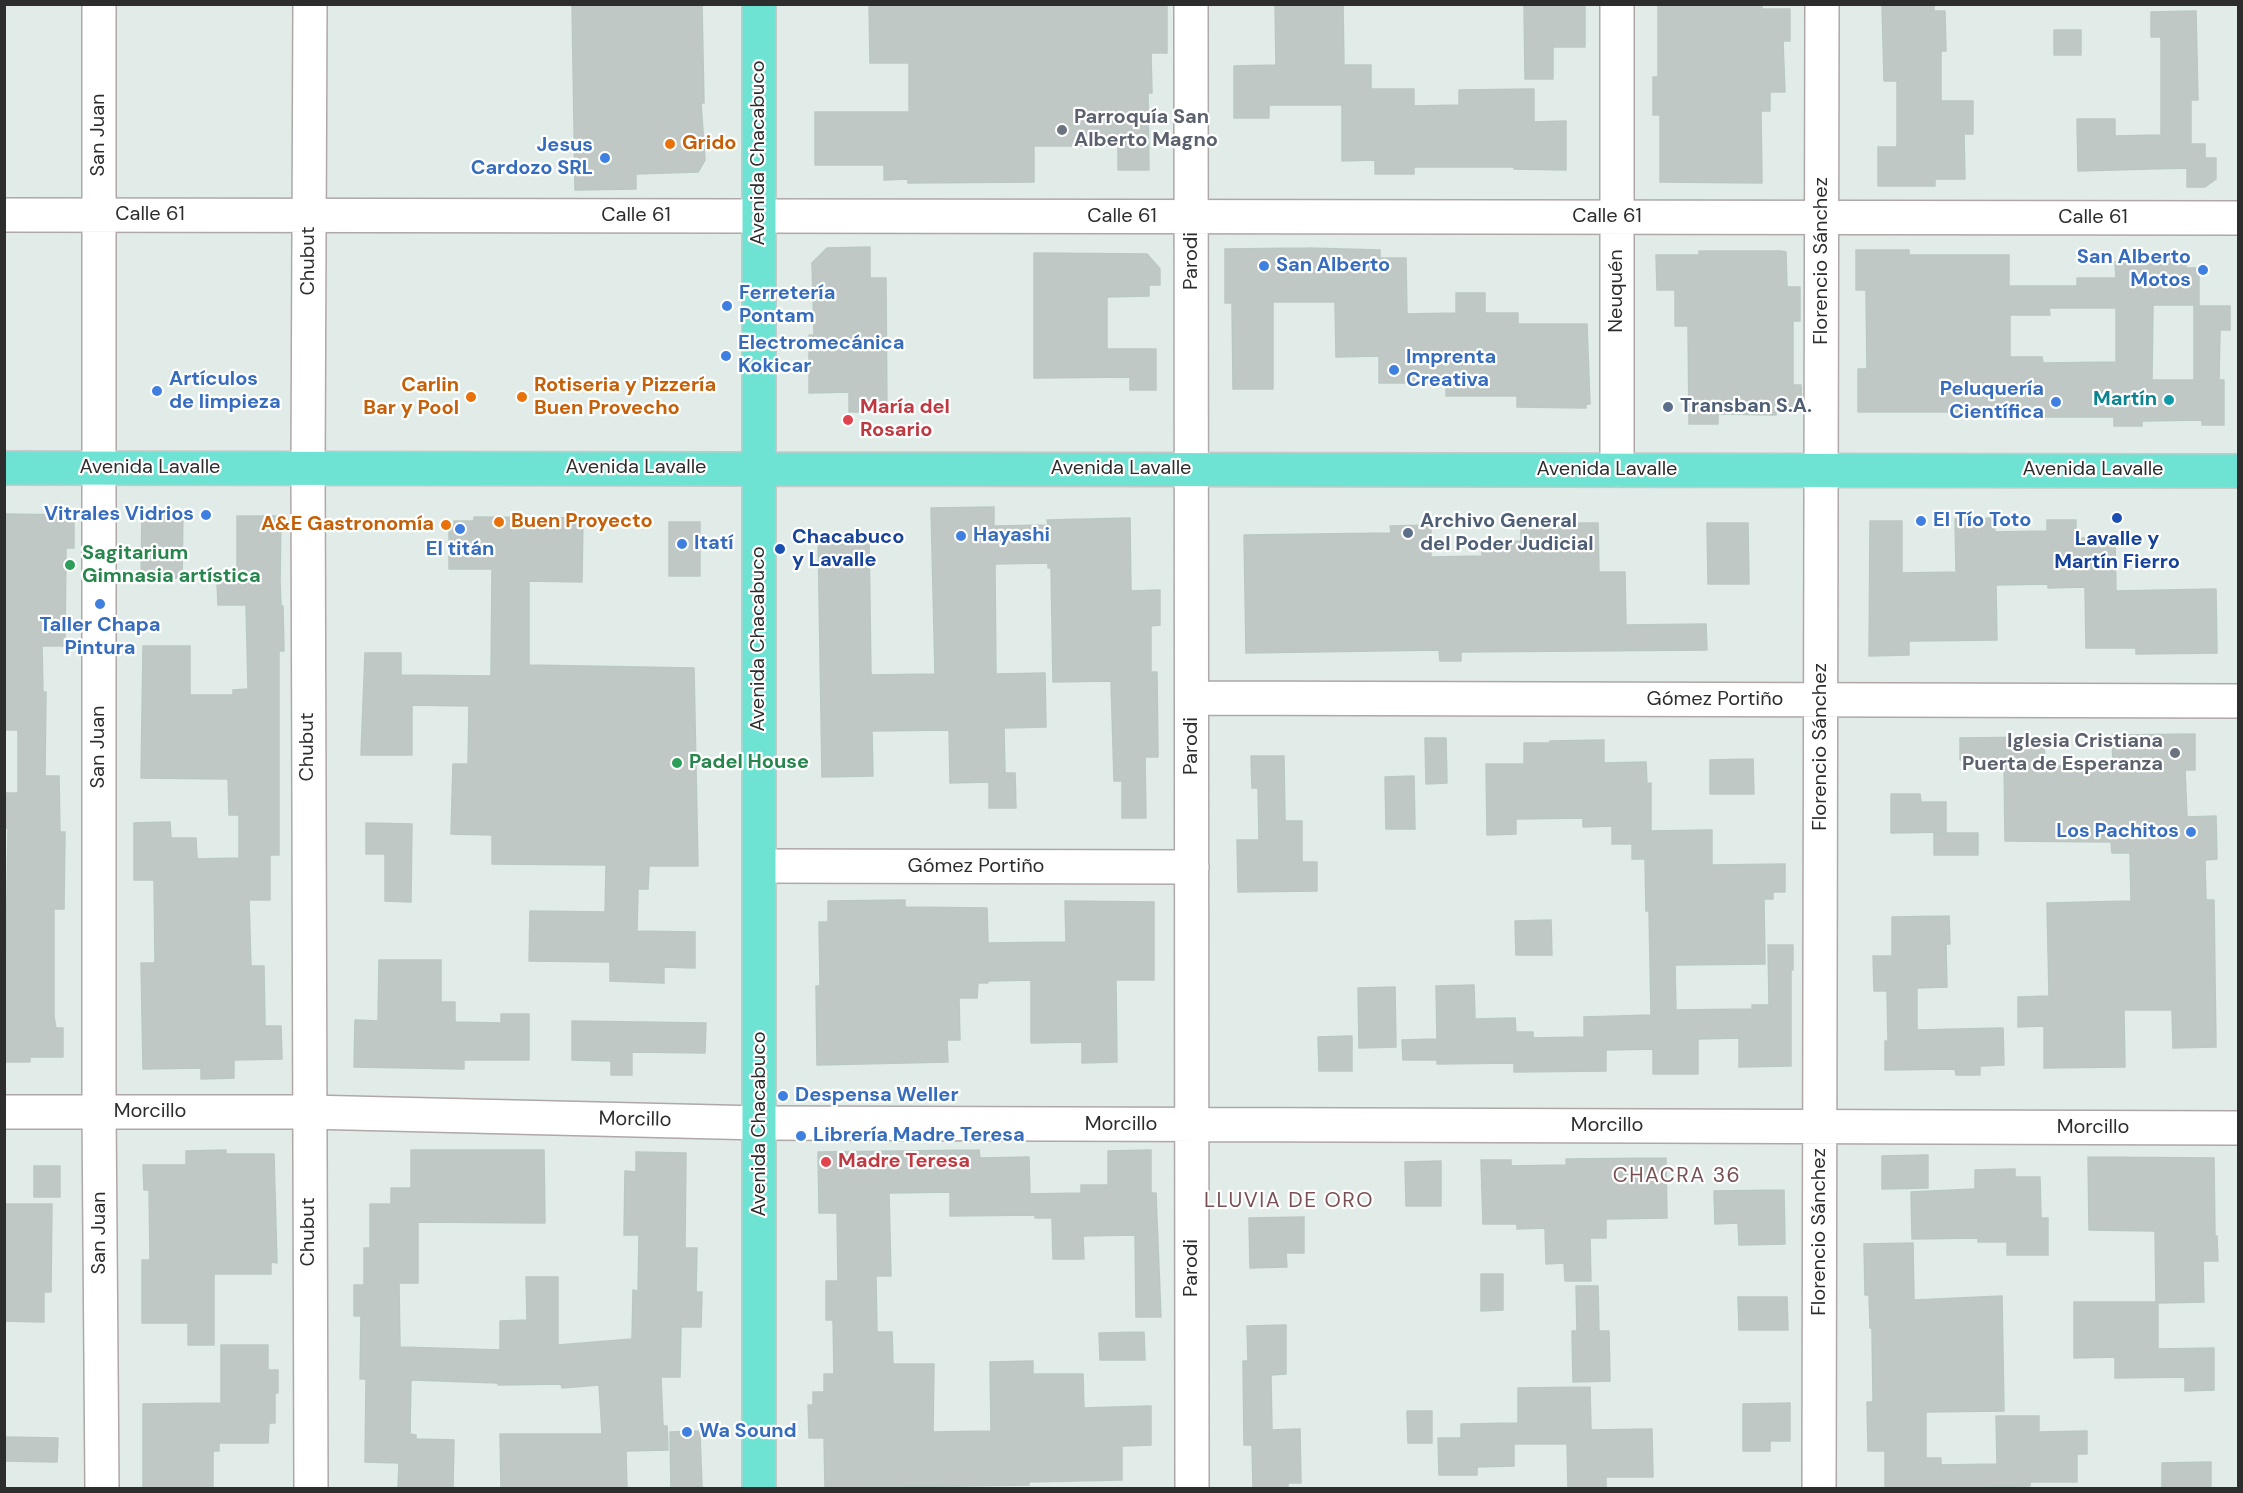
<!DOCTYPE html>
<html>
<head>
<meta charset="utf-8">
<style>
	body { margin:0 }
	#map { position:relative; width:2243px; height:1493px; overflow:hidden; background:#e1ece8; font-family:"DM Sans",sans-serif }
	canvas { display:block }
	.frame { position:absolute; inset:0; border:6px solid #2d2d2d; pointer-events:none }
</style>
</head>
<body>
<div id="map">
<canvas width="2243" height="1493"></canvas>
<div class="frame"></div>
</div>
<script>
const ctx = document.querySelector('canvas').getContext('2d');
ctx.lineJoin = 'round';
function paint(path, color) { ctx.fillStyle = color; ctx.fill(path, 'evenodd'); }
const poly = rows => new Path2D(rows.map(r => 'M' + r).join(''));
function strokePath(path, color, width, dash) { ctx.strokeStyle = color; ctx.lineWidth = width; ctx.lineCap = dash ? 'butt' : 'round'; ctx.setLineDash(dash || []); ctx.stroke(path); }
function write(font, color, halo, rows, align = 'center') {
  ctx.font = font + ' "DM Sans",sans-serif'; ctx.lineWidth = 4.5; ctx.setLineDash([]); ctx.textBaseline = 'middle'; ctx.strokeStyle = halo; ctx.fillStyle = color; for (const [text, x, y, turn = 0] of rows) {
    ctx.save(); ctx.translate(x, y); ctx.rotate((+turn || 0) * Math.PI / 180); ctx.textAlign = isNaN(turn) ? turn : align; if (halo) ctx.strokeText(text, 0, 0); ctx.fillText(text, 0, 0); ctx.restore();
  }
}
const building = poly([
	[572,4,702,4,704,103,701,103,705,160,698,172,636,174,636,189,575,190,572,4],
	[869,4,1167,4,1167,53,1151,53,1152,93,1148,93,1149,170,1118,170,1118,146,1034,146,1034,182,908,183,908,179,884,180,884,165,815,165,815,112,909,112,909,63,870,63,869,4],
	[1275,4,1343,4,1344,65,1371,65,1371,89,1414,89,1414,106,1459,105,1459,90,1534,89,1534,122,1566,121,1566,170,1514,169,1514,167,1414,167,1414,174,1375,174,1375,160,1342,161,1342,105,1269,105,1269,118,1234,118,1234,66,1276,65,1275,4],
	[1524,4,1585,4,1585,47,1553,47,1553,79,1525,79,1524,4],
	[1658,4,1762,4,1762,9,1790,9,1790,41,1783,41,1785,92,1770,92,1770,111,1761,111,1762,183,1660,182,1660,115,1653,115,1653,77,1658,77,1658,4],
	[1882,4,1934,4,1934,11,1945,11,1946,51,1941,51,1941,101,1973,101,1973,134,1964,134,1965,179,1935,179,1935,186,1878,186,1878,147,1897,147,1897,81,1884,81,1882,4],
	[2196,11,2198,100,2191,100,2191,144,2205,144,2205,158,2216,158,2216,179,2205,187,2187,187,2187,168,2078,171,2077,119,2115,119,2115,136,2161,135,2161,37,2151,37,2151,12,2196,11],
	[2054,30,2081,30,2081,55,2054,55,2054,30],
	[870,247,870,278,886,278,887,412,849,412,849,392,809,393,809,335,814,335,812,263,827,248,870,247],
	[1308,248,1380,250,1380,258,1406,258,1407,314,1456,313,1456,293,1485,293,1485,313,1518,313,1518,324,1587,324,1590,404,1586,404,1586,408,1517,407,1517,396,1446,396,1446,383,1379,383,1379,356,1336,357,1335,302,1273,302,1273,389,1233,389,1232,303,1225,303,1225,249,1308,248],
	[1856,250,1909,250,1909,255,2009,255,2009,286,2077,286,2077,278,2116,278,2115,262,2156,262,2156,255,2186,255,2186,268,2199,268,2199,305,2153,305,2152,380,2194,380,2194,306,2230,306,2230,330,2220,330,2219,380,2224,380,2224,425,2202,425,2202,420,2142,421,2142,426,2114,426,2114,417,2044,417,2044,409,1976,410,1976,412,1858,412,1858,369,1867,369,1866,290,1856,290,1856,250],
	[2049,308,2116,308,2116,362,2043,363,2042,357,2010,357,2010,315,2050,315,2049,308],
	[1699,251,1781,251,1786,252,1787,287,1800,287,1800,321,1793,321,1793,385,1801,385,1802,410,1776,410,1776,415,1718,414,1718,424,1689,424,1688,326,1675,326,1675,290,1657,290,1656,255,1699,255,1699,251],
	[1034,253,1147,254,1160,269,1160,285,1149,285,1149,296,1107,297,1107,349,1156,349,1156,390,1130,390,1130,377,1034,378,1034,253],
	[994,507,994,526,1048,525,1047,520,1130,518,1131,591,1160,590,1160,625,1151,626,1151,672,1157,672,1158,757,1145,757,1146,818,1122,818,1122,781,1114,781,1111,681,1053,682,1051,568,1048,568,1048,563,995,564,996,674,1045,673,1046,727,1004,728,1005,773,1015,773,1016,808,989,808,989,782,950,783,949,730,872,731,873,776,822,777,818,535,869,535,871,675,935,674,931,508,994,507],
	[142,512,183,513,182,578,141,578,142,512],
	[4,514,74,515,74,548,66,548,65,646,42,646,43,692,46,692,45,776,59,776,60,832,65,832,64,909,54,909,54,1017,56,1028,63,1028,63,1057,30,1057,30,1062,4,1062,8,828,4,828,4,793,18,793,18,730,4,730,4,514],
	[237,516,281,516,280,581,281,606,283,606,284,651,279,651,279,855,270,855,270,900,249,900,251,966,264,966,265,1026,281,1026,282,1059,234,1060,234,1078,201,1079,201,1068,143,1069,141,963,155,963,154,880,134,880,134,823,170,822,171,838,196,838,197,859,239,858,239,815,229,815,228,779,141,778,143,646,190,646,190,695,233,695,233,690,248,689,246,605,218,605,217,582,237,581,237,516],
	[474,517,583,518,582,582,529,581,529,665,694,668,698,866,649,866,648,889,638,889,637,931,695,932,695,968,664,967,664,983,610,981,610,962,529,961,530,911,605,912,606,865,492,864,492,835,451,834,453,764,468,764,469,706,412,705,412,755,361,755,365,653,401,653,401,675,491,676,492,569,449,569,449,525,454,525,454,521,474,521,474,517],
	[1994,518,1995,532,2047,531,2047,520,2076,520,2076,538,2115,538,2116,591,2216,589,2217,653,2136,654,2136,648,2086,648,2085,587,2048,588,2048,584,1996,585,1997,640,1909,641,1909,655,1869,656,1870,521,1902,521,1902,573,1956,572,1955,519,1994,518],
	[669,522,700,522,700,576,669,576,669,522],
	[1573,523,1598,523,1599,572,1625,572,1626,625,1706,624,1707,650,1461,652,1461,661,1440,661,1439,650,1246,653,1244,535,1391,533,1390,526,1431,525,1431,557,1482,556,1482,542,1521,541,1521,526,1573,525,1573,523],
	[1707,523,1748,523,1749,584,1708,584,1707,523],
	[2195,734,2195,770,2185,770,2187,817,2216,816,2217,859,2205,860,2206,900,2214,900,2216,1047,2173,1048,2172,1010,2124,1010,2125,1067,2044,1068,2044,1026,2018,1027,2018,997,2049,996,2047,903,2131,901,2130,853,2112,853,2111,842,2005,841,2004,759,1960,760,1960,738,2044,737,2045,766,2113,765,2112,735,2195,734],
	[1425,738,1446,738,1447,783,1426,784,1425,738],
	[1604,740,1604,763,1646,762,1647,784,1651,783,1651,831,1712,830,1712,865,1785,864,1785,892,1773,892,1773,899,1764,899,1765,964,1675,965,1676,1010,1752,1009,1752,1005,1769,1005,1768,945,1793,945,1793,970,1791,970,1791,1066,1739,1067,1739,1038,1698,1039,1698,1074,1653,1074,1653,1049,1606,1050,1606,1071,1514,1072,1514,1063,1437,1064,1437,1060,1403,1060,1402,1040,1437,1039,1436,986,1474,985,1475,1019,1515,1018,1516,1032,1533,1032,1533,1038,1584,1037,1584,1017,1651,1015,1649,911,1646,911,1645,859,1632,859,1632,844,1612,844,1612,826,1583,827,1583,818,1516,819,1516,834,1487,835,1486,764,1524,764,1524,743,1550,743,1550,741,1604,740],
	[1251,756,1284,756,1285,821,1302,821,1302,862,1317,862,1317,891,1238,892,1237,840,1259,840,1258,788,1252,788,1251,756],
	[1753,759,1754,794,1710,794,1710,760,1753,759],
	[1414,776,1415,829,1386,829,1385,777,1414,776],
	[1891,794,1920,794,1921,802,1946,802,1946,832,1891,833,1891,794],
	[366,823,412,824,411,902,385,901,385,854,366,854,366,823],
	[1934,833,1978,833,1978,855,1934,855,1934,833],
	[905,900,905,907,987,908,988,943,1066,942,1065,901,1154,902,1154,980,1116,980,1117,1062,1082,1063,1082,1042,1031,1043,1031,980,988,981,988,983,978,983,977,998,959,998,960,1040,947,1040,948,1062,817,1065,816,986,820,986,819,922,828,922,828,901,905,900],
	[1949,916,1950,944,1946,944,1947,987,1917,988,1917,1030,2003,1028,2004,1065,1980,1066,1980,1075,1956,1075,1955,1069,1885,1070,1885,1041,1888,1041,1887,991,1874,991,1873,956,1892,956,1892,917,1949,916],
	[1551,920,1552,955,1516,955,1515,921,1551,920],
	[379,960,441,960,441,1002,455,1002,455,1022,501,1023,501,1014,529,1014,529,1060,464,1060,464,1069,354,1067,355,1020,378,1021,379,960],
	[1395,987,1396,1047,1359,1048,1358,988,1395,987],
	[572,1021,706,1023,705,1053,632,1052,632,1075,611,1075,611,1061,572,1060,572,1021],
	[1352,1036,1352,1071,1319,1071,1318,1037,1352,1036],
	[226,1150,226,1154,274,1154,277,1263,271,1262,271,1274,214,1274,214,1345,188,1345,188,1323,142,1323,142,1260,150,1260,149,1190,144,1190,143,1165,186,1165,186,1151,226,1150],
	[411,1150,544,1150,545,1223,418,1222,418,1283,399,1283,400,1347,500,1350,500,1321,527,1320,526,1277,558,1277,558,1345,632,1339,633,1290,638,1291,639,1235,624,1235,625,1171,636,1172,636,1152,686,1153,685,1248,697,1248,696,1292,702,1292,701,1327,681,1327,680,1377,661,1377,663,1426,667,1426,668,1450,626,1451,627,1488,501,1488,500,1434,602,1434,599,1385,562,1388,561,1384,498,1385,498,1383,411,1380,410,1434,416,1435,416,1439,454,1440,453,1488,398,1488,399,1463,365,1462,366,1379,360,1379,361,1316,354,1316,354,1285,364,1285,364,1248,370,1248,370,1204,391,1204,391,1188,411,1188,411,1150],
	[979,1150,980,1158,1029,1157,1030,1194,1081,1193,1081,1185,1108,1185,1108,1151,1151,1150,1151,1193,1156,1193,1161,1317,1136,1317,1135,1235,1083,1236,1084,1259,1053,1259,1052,1218,1035,1218,1035,1215,950,1216,950,1192,889,1193,891,1276,876,1276,877,1332,892,1332,893,1364,934,1364,933,1432,991,1431,990,1362,1033,1361,1033,1374,1083,1374,1084,1408,1151,1406,1151,1445,1122,1446,1122,1480,1029,1482,1029,1485,825,1488,824,1438,809,1438,808,1405,813,1405,813,1392,824,1392,824,1374,834,1374,833,1320,826,1320,826,1281,838,1281,837,1213,819,1213,818,1152,979,1150],
	[1928,1155,1928,1188,1882,1189,1882,1156,1928,1155],
	[2088,1157,2214,1158,2215,1236,2217,1236,2218,1261,2203,1261,2204,1302,2158,1303,2158,1349,2214,1348,2214,1390,2185,1391,2185,1377,2115,1378,2115,1357,2074,1358,2074,1302,2156,1302,2155,1231,2089,1230,2088,1157],
	[1666,1158,1667,1218,1606,1219,1606,1238,1590,1238,1591,1281,1565,1281,1564,1263,1546,1264,1545,1228,1517,1229,1517,1224,1483,1224,1481,1160,1511,1160,1511,1166,1566,1165,1566,1159,1666,1158],
	[1441,1161,1441,1206,1406,1206,1405,1162,1441,1161],
	[34,1166,60,1166,60,1197,34,1197,34,1166],
	[2015,1169,2015,1177,2040,1177,2041,1218,2048,1218,2048,1255,2007,1255,2007,1242,1978,1242,1978,1238,1912,1239,1911,1192,1975,1189,1975,1170,2015,1169],
	[1784,1190,1785,1244,1739,1245,1738,1223,1715,1224,1714,1191,1784,1190],
	[4,1204,52,1204,51,1292,44,1292,44,1322,4,1321,4,1204],
	[1304,1217,1304,1253,1286,1253,1287,1267,1250,1268,1249,1218,1304,1217],
	[1913,1243,1914,1300,2002,1296,2004,1411,1926,1412,1926,1458,1941,1458,1941,1465,1997,1464,1996,1416,2039,1416,2039,1432,2087,1431,2087,1454,2077,1454,2077,1482,2030,1482,2030,1486,1985,1487,1985,1488,1885,1488,1885,1451,1868,1451,1867,1402,1873,1402,1872,1328,1870,1328,1869,1295,1865,1295,1864,1244,1913,1243],
	[1481,1274,1503,1274,1503,1310,1481,1311,1481,1274],
	[1576,1286,1598,1286,1599,1331,1609,1331,1610,1381,1573,1382,1572,1331,1577,1331,1576,1286],
	[1738,1297,1787,1297,1788,1330,1739,1330,1738,1297],
	[1286,1325,1286,1374,1271,1375,1272,1430,1300,1429,1301,1483,1288,1483,1288,1488,1253,1488,1252,1445,1244,1445,1243,1361,1248,1361,1247,1326,1286,1325],
	[1144,1332,1145,1360,1100,1360,1099,1333,1144,1332],
	[221,1345,268,1345,268,1370,278,1370,278,1393,275,1393,275,1423,269,1423,268,1443,219,1443,219,1451,213,1451,213,1488,143,1488,143,1404,221,1403,221,1345],
	[1590,1387,1591,1430,1652,1429,1653,1477,1606,1477,1606,1488,1568,1488,1567,1444,1514,1444,1514,1466,1477,1467,1477,1475,1439,1475,1438,1438,1461,1438,1461,1424,1518,1423,1518,1388,1590,1387],
	[1790,1403,1790,1441,1770,1441,1770,1451,1743,1451,1743,1404,1790,1403],
	[1407,1411,1432,1411,1432,1443,1408,1443,1407,1411],
	[700,1431,702,1488,671,1488,670,1432,700,1431],
	[4,1437,58,1438,57,1462,4,1461,4,1437],
	[2211,1462,2211,1488,2162,1488,2162,1463,2211,1462]
]);
const minor = poly([
	[99,4,99,1112,102,1488],
	[310,4,308,468,311,1488],
	[1191,4,1192,1488],
	[4,215,2238,218],
	[1617,470,1617,4],
	[1192,698,2238,701],
	[760,866,1192,867],
	[4,1112,308,1112,760,1123,2238,1128],
	[1819,1488,1822,4]
]);
const major = poly([
	[759,4,759,1488],
	[4,468,2238,471]
]);
const markers = [
	[1062,130,6,"#6b7280"],
	[670,144,6,"#e8710a"],
	[605,158,6,"#3f7fe0"],
	[1264,266,6,"#3f7fe0"],
	[2203,270,6,"#3f7fe0"],
	[727,306,6,"#3f7fe0"],
	[726,356,6,"#3f7fe0"],
	[1394,370,6,"#3f7fe0"],
	[157,391,6,"#3f7fe0"],
	[471,397,6,"#e8710a"],
	[522,397,6,"#e8710a"],
	[2169,400,6,"#0f9aa8"],
	[2056,402,6,"#3f7fe0"],
	[1668,407,6,"#5c6f8a"],
	[848,420,6,"#e0444e"],
	[206,515,6,"#3f7fe0"],
	[2117,518,6,"#1a4fb4"],
	[1921,521,6,"#3f7fe0"],
	[499,522,6,"#e8710a"],
	[446,525,6,"#e8710a"],
	[460,529,6,"#3f7fe0"],
	[1408,533,6,"#5c6f8a"],
	[961,536,6,"#3f7fe0"],
	[682,544,6,"#3f7fe0"],
	[780,549,6,"#1a4fb4"],
	[70,565,6,"#2e9e5b"],
	[100,604,6,"#3f7fe0"],
	[2175,753,6,"#6b7280"],
	[677,763,6,"#2e9e5b"],
	[2191,832,6,"#3f7fe0"],
	[783,1096,6,"#3f7fe0"],
	[801,1136,6,"#3f7fe0"],
	[826,1162,6,"#e0444e"],
	[687,1432,6,"#3f7fe0"]
];
const worshipNames = [
	["Parroquía San",1074,118],
	["Alberto Magno",1074,141],
	["Iglesia Cristiana",2163,742,"right"],
	["Puerta de Esperanza",2163,765,"right"]
];
const streetNames = [
	["San Juan",99,135,-90],
	["Avenida Chacabuco",759,153,-90],
	["Calle 61",150,215],
	["Calle 61",636,216],
	["Calle 61",1122,217],
	["Calle 61",1607,217],
	["Calle 61",2093,218],
	["Chubut",309,261,-90],
	["Parodi",1192,261,-90],
	["Florencio Sánchez",1822,261,-90],
	["Neuquén",1617,291,-90],
	["Avenida Lavalle",150,468],
	["Avenida Lavalle",636,468],
	["Avenida Lavalle",1121,469],
	["Avenida Lavalle",1607,470],
	["Avenida Lavalle",2093,470],
	["Avenida Chacabuco",759,639,-90],
	["Gómez Portiño",1715,700],
	["Parodi",1192,746,-90],
	["San Juan",99,747,-90],
	["Chubut",308,747,-90],
	["Florencio Sánchez",1821,747,-90],
	["Gómez Portiño",976,867],
	["Morcillo",150,1112],
	["Morcillo",635,1120,1],
	["Avenida Chacabuco",760,1124,-90],
	["Morcillo",1121,1125],
	["Morcillo",1607,1126],
	["Morcillo",2093,1128],
	["Chubut",309,1232,-90],
	["Florencio Sánchez",1820,1232,-90],
	["San Juan",100,1233,-90],
	["Parodi",1192,1268,-90]
];
const foodNames = [
	["Grido",682,144],
	["Carlin",459,386,"right"],
	["Bar y Pool",459,409,"right"],
	["Rotiseria y Pizzería",534,386],
	["Buen Provecho",534,409],
	["Buen Proyecto",511,522],
	["A&E Gastronomía",434,525,"right"]
];
const shopNames = [
	["Jesus",593,146,"right"],
	["Cardozo SRL",593,169,"right"],
	["San Alberto",2191,258,"right"],
	["Motos",2191,281,"right"],
	["San Alberto",1276,266],
	["Ferretería",739,294],
	["Pontam",739,317],
	["Electromecánica",738,344],
	["Kokicar",738,367],
	["Imprenta",1406,358],
	["Creativa",1406,381],
	["Artículos",169,380],
	["de limpieza",169,403],
	["Peluquería",2044,390,"right"],
	["Científica",2044,413,"right"],
	["Vitrales Vidrios",194,515,"right"],
	["El Tío Toto",1933,521],
	["Hayashi",973,536],
	["Itatí",694,544],
	["El titán",460,550,"center"],
	["Taller Chapa",100,626,"center"],
	["Pintura",100,649,"center"],
	["Los Pachitos",2179,832,"right"],
	["Despensa Weller",795,1096],
	["Librería Madre Teresa",813,1136],
	["Wa Sound",699,1432]
];
const cultureNames = [
	["Martín",2157,400]
];
const serviceNames = [
	["Transban S.A.",1680,407],
	["Archivo General",1420,522],
	["del Poder Judicial",1420,545]
];
const healthNames = [
	["María del",860,408],
	["Rosario",860,431],
	["Madre Teresa",838,1162]
];
const transitNames = [
	["Chacabuco",792,538],
	["y Lavalle",792,561],
	["Lavalle y",2117,540,"center"],
	["Martín Fierro",2117,563,"center"]
];
const leisureNames = [
	["Sagitarium",82,554],
	["Gimnasia artística",82,577],
	["Padel House",689,763]
];
const neighbourhoodNames = [
	["CHACRA 36",1677,1176],
	["LLUVIA DE ORO",1289,1201]
];
paint(building, '#c0c8c5');
strokePath(building, '#bac8c4', 1.5);
strokePath(minor, '#b0a7a7', 36);
strokePath(major, '#c8c8c8', 36);
strokePath(minor, '#fff', 33);
strokePath(major, '#6fe3d3', 33);
for (const [x, y, r, color] of markers) { const dot = new Path2D(); dot.arc(x, y, r, 0, 2 * Math.PI); ctx.fillStyle = color; ctx.fill(dot); strokePath(dot, '#fff', 2); }
write('bold 20px', '#5b616d', '#fff', worshipNames, 'left');
write('20px', '#2d2d2d', '#fff', streetNames);
write('bold 20px', '#c56008', '#fff', foodNames, 'left');
write('bold 20px', '#366cbe', '#fff', shopNames, 'left');
write('bold 20px', '#0d838f', '#fff', cultureNames, 'right');
write('bold 20px', '#4e5e75', '#fff', serviceNames, 'left');
write('bold 20px', '#be3a42', '#fff', healthNames, 'left');
write('bold 20px', '#164399', '#fff', transitNames, 'left');
write('bold 20px', '#27864d', '#fff', leisureNames, 'left');
ctx.letterSpacing = '1.5px';
write('21px', '#795154', '#fff', neighbourhoodNames);
ctx.letterSpacing = '0px';
</script>
</body>
</html>
